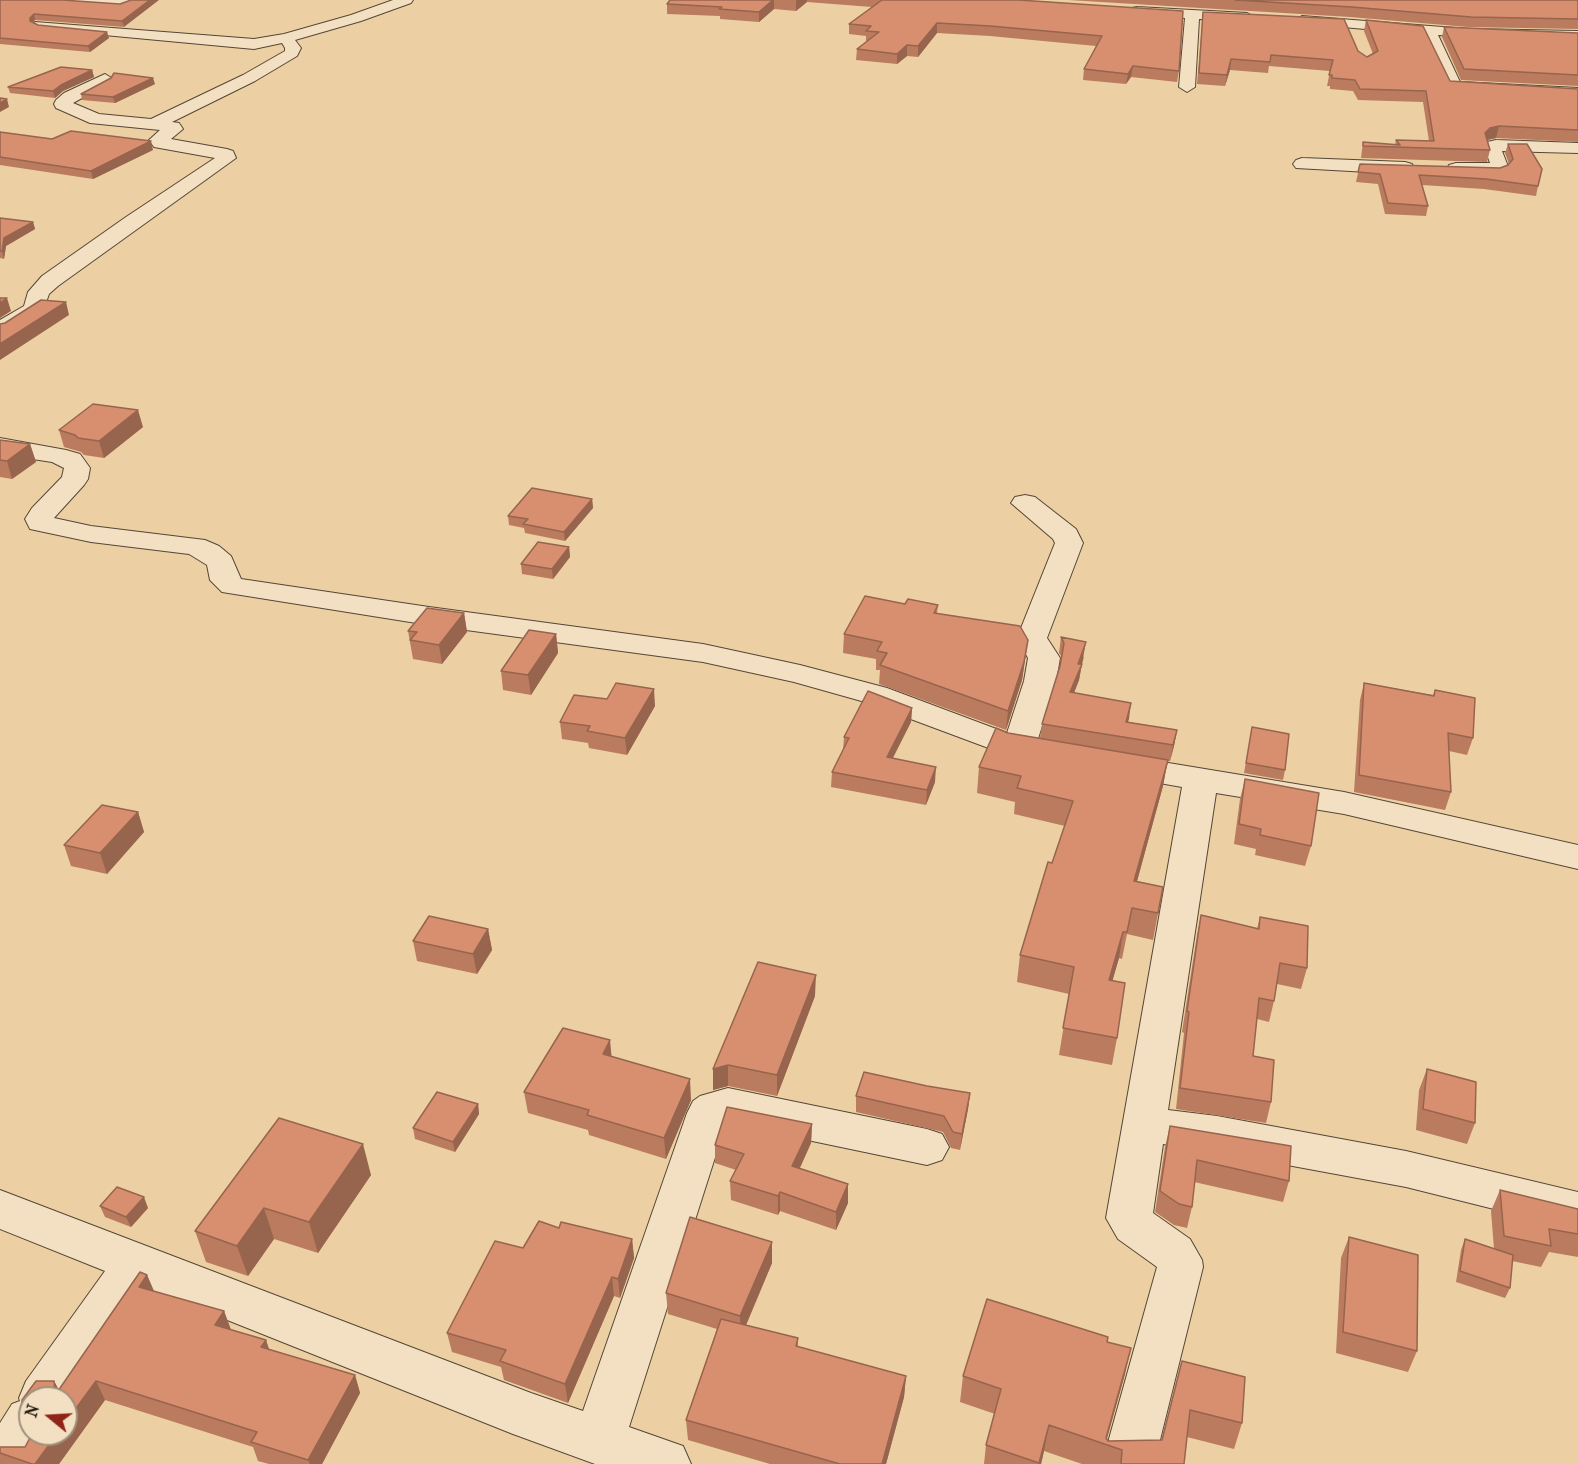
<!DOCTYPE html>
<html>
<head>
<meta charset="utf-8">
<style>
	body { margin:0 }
	#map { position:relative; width:1578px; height:1464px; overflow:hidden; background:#ecd0a3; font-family:"IM FELL French Canon",serif }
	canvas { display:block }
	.north { position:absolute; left:18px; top:1386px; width:60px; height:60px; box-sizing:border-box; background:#f3e0c3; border:2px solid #9f907b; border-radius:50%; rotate:288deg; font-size:16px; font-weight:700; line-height:24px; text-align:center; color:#211910 }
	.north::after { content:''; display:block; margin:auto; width:21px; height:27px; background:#8f2418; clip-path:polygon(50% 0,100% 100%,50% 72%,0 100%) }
</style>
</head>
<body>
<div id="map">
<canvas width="1578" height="1464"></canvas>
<div class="north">N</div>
</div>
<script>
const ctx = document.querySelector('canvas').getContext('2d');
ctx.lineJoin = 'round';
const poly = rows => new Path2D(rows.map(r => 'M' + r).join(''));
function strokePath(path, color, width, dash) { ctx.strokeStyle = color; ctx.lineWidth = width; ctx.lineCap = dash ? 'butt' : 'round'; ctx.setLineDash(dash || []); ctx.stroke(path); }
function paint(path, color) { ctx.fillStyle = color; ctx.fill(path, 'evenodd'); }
const minor = poly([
	[57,0,139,0,122,8,64,4,57,0],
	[393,0,413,0,411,3,361,21,295,40,301,48,297,56,255,81,172,122,179,123,183,129,171,139,227,149,233,151,236,158,58,286,49,294,42,314,8,334,0,336,0,320,24,306,28,292,42,276,126,217,215,158,154,147,149,140,160,130,90,123,56,108,54,104,56,100,64,93,105,74,113,79,111,82,73,103,99,114,151,119,243,75,285,51,285,48,282,43,254,49,40,29,33,25,35,22,254,39,284,34,351,15,393,0],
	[1137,7,1247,13,1254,17,1247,21,1199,19,1195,87,1187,92,1179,87,1185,18,1132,14,1130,11,1132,8,1137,7],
	[1302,16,1468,29,1578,31,1578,41,1438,35,1460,82,1578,88,1578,98,1448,90,1422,34,1297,23,1295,20,1302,16],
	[1496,140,1578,143,1578,153,1502,151,1509,169,1507,173,1500,175,1456,175,1449,173,1447,169,1449,165,1456,163,1490,163,1484,146,1487,142,1496,140],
	[1302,158,1405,162,1412,164,1414,168,1412,172,1405,174,1296,168,1293,164,1296,160,1302,158],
	[0,438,66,450,80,454,90,468,88,479,84,485,54,518,91,526,205,540,219,546,231,556,241,579,429,607,703,644,800,665,887,688,1007,733,1024,681,1028,658,1017,638,1055,543,1053,539,1011,503,1015,497,1025,495,1035,497,1076,529,1083,543,1047,638,1060,658,1056,681,1037,742,1046,745,1051,752,1046,759,1034,762,1018,759,865,702,794,682,703,662,429,625,222,592,210,580,207,565,189,554,91,542,30,529,25,519,32,508,62,477,64,468,52,462,0,454,0,438],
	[1120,755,1344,792,1578,845,1578,869,1344,814,1216,793,1168,1110,1217,1116,1406,1151,1578,1192,1578,1230,1406,1187,1217,1152,1163,1144,1153,1213,1190,1239,1202,1260,1203,1267,1154,1464,1102,1464,1157,1267,1118,1239,1106,1218,1182,787,1108,774,1103,766,1108,758,1120,755],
	[728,1088,927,1129,942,1134,949,1147,942,1160,927,1165,726,1123,629,1427,683,1446,691,1464,595,1464,513,1434,147,1288,66,1408,66,1398,30,1398,30,1434,50,1434,33,1464,0,1464,0,1423,12,1404,20,1401,19,1398,26,1381,105,1271,0,1229,0,1190,531,1393,583,1411,687,1113,693,1101,700,1096,728,1088]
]);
const wall = poly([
	[0,0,120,4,124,27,35,20,33,22,38,25,109,38,90,52,0,44],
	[670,0,1019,0,1179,71,1177,82,1131,77,1126,84,1083,80,1084,69,1096,46,990,36,937,33,918,57,907,56,897,64,856,60,857,49,867,41,866,41,866,36,849,34,849,24,872,7,807,2,796,11,774,9,759,22,720,19,720,16,667,14,667,4],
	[1068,0,1577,0,1578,1,1578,29,1468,27,1350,17],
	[1203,12,1358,51,1367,57,1373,54,1364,31,1366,20,1450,81,1578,89,1578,142,1496,138,1487,140,1490,150,1487,162,1361,158,1363,142,1395,145,1396,140,1429,141,1423,102,1358,100,1353,91,1330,89,1330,86,1327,86,1330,71,1269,66,1268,73,1230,70,1225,86,1197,84],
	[1444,27,1578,33,1578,86,1461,80,1442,37],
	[92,70,94,77,63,91,55,98,10,93,8,87],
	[111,78,155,84,115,103,82,100,81,94],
	[0,132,52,139,153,150,93,179,0,165],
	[1508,144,1538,186,1536,196,1484,189,1422,185,1428,206,1426,216,1385,214,1378,184,1356,182,1360,164,1500,168,1508,165,1509,164,1505,153],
	[0,218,33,222,35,229,6,246,4,259,0,258],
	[143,427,104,458,84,455,81,452,64,447,59,430],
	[0,440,30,444,36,462,12,479,0,477],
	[592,499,593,508,565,541,525,533,524,528,509,525,508,516],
	[569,547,570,557,553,579,522,574,521,564],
	[905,604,938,605,937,613,1028,640,1022,680,1006,730,879,684,880,670,876,670,876,659,843,653,844,634],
	[464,613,467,632,442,664,413,659,408,631],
	[556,634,558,653,531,695,503,690,501,671],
	[1061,637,1084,657,1082,664,1079,680,1074,693,1128,722,1177,730,1174,746,1170,761,1167,761,1163,786,1137,881,1163,887,1153,940,1127,934,1122,959,1119,958,1112,981,1117,1038,1112,1065,1059,1055,1069,994,1017,982,1020,955,1065,826,1014,814,1015,802,977,793,979,767,1008,733,1040,738,1042,724,1060,666,1062,657,1059,653],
	[1364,683,1433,695,1435,690,1473,738,1467,755,1449,751,1451,792,1445,810,1354,792,1360,700],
	[655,706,627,755,589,748,588,743,562,739,560,722],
	[912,708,911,722,893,758,935,782,926,805,831,787,832,772,843,750,844,737],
	[1252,727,1285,770,1283,780,1244,773],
	[1245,779,1311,846,1305,866,1255,855,1256,849,1234,844,1240,799],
	[138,812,144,832,107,874,71,866,64,845],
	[1201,915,1257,929,1260,917,1307,968,1301,989,1277,984,1274,1001,1269,1022,1257,1019,1253,1056,1271,1102,1266,1123,1176,1109,1184,1033,1182,1032,1197,935],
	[488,929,492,950,477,974,417,961,413,941],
	[815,996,777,1096,728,1086,713,1090,713,1069],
	[612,1056,691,1100,666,1159,589,1135,588,1130,528,1113,524,1092],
	[1427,1069,1475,1123,1467,1144,1416,1130,1419,1090],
	[970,1093,968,1109,960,1150,951,1148,943,1132,856,1112,856,1096],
	[478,1104,479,1114,455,1152,415,1139,413,1128],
	[279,1118,371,1175,318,1253,274,1239,248,1276,206,1262,195,1231],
	[812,1124,811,1143,800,1168,848,1184,848,1203,836,1230,780,1211,778,1215,731,1200,730,1181,736,1170,715,1163,715,1145],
	[1170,1126,1289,1181,1283,1202,1194,1182,1192,1207,1187,1228,1174,1225,1155,1212,1165,1147],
	[1500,1190,1578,1209,1578,1257,1549,1252,1541,1267,1512,1261,1510,1288,1505,1298,1456,1282,1461,1250,1465,1239,1494,1249,1491,1211],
	[100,1206,148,1208,131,1227,105,1217],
	[559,1228,632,1239,634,1258,620,1298,614,1296,568,1403,504,1380,501,1367,452,1352,447,1333,523,1248],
	[1349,1237,1417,1351,1408,1372,1336,1353,1341,1258],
	[772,1263,746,1325,798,1338,798,1347,906,1376,904,1397,886,1464,770,1464,688,1440,686,1420,717,1329,668,1314,666,1293],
	[140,1272,147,1275,154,1291,224,1311,231,1330,266,1340,269,1349,355,1375,360,1393,322,1464,269,1464,258,1461,253,1447,105,1400,59,1464,0,1464,0,1447,25,1447,32,1434,66,1434,66,1398,30,1398,30,1428,22,1413,22,1400,36,1381,54,1381,59,1390],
	[1107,1342,1125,1374,1107,1439,1108,1441,1162,1440,1182,1361,1242,1423,1234,1449,1187,1437,1184,1464,1082,1464,1044,1451,1041,1464,984,1464,986,1445,995,1414,960,1402,963,1376]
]);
const shadedWall = poly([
	[150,0,159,0,124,27,122,21],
	[773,0,774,0,774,9,759,22,759,12],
	[797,0,807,0,807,2,796,11,796,1],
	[34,14,35,20,31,24,30,18],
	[937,23,937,33,918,57,918,46],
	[107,32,109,38,90,52,88,46],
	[907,45,907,56,897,64,897,54],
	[1231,59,1230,70,1225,86,1227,75],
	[1133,66,1131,77,1126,84,1128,74],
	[92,70,94,77,63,91,55,98,53,91,61,85],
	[153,78,155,84,115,103,113,97],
	[7,99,9,107,0,112,0,103],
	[1499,126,1496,138,1487,140,1485,133,1490,128],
	[151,141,153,150,93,179,91,171],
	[33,222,35,229,6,246,4,259,2,251,4,238],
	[7,298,11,311,0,318,0,303],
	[66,302,69,315,0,360,0,344],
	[138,410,143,427,104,458,99,441],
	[30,444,36,462,12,479,7,461],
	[592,499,593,508,565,541,564,532],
	[569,547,570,557,553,579,552,569],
	[464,613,467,632,442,664,439,645],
	[556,634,558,653,531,695,528,675],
	[1028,640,1022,680,1006,730,1008,711],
	[1086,642,1079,680,1068,708,1070,692],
	[654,689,655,706,627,755,625,738],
	[1131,703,1129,719,1123,738,1126,722],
	[912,708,911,722,886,771,887,757],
	[1177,730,1174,746,1170,761,1173,745],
	[1168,760,1163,786,1130,907,1134,881],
	[936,767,935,782,926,805,927,790],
	[138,812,144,832,107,874,100,853],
	[488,929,492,950,477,974,473,954],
	[1123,932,1119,958,1105,1007,1109,980],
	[816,975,815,996,777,1096,777,1075],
	[610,1040,612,1061,603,1054],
	[728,1065,728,1086,713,1090,713,1069],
	[690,1079,691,1100,666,1159,664,1138],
	[970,1093,968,1109,960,1150,962,1134],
	[478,1104,479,1114,455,1152,453,1142],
	[812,1124,811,1143,792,1185,792,1166],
	[363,1144,371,1175,318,1253,309,1222],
	[848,1184,848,1203,836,1230,836,1212],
	[780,1192,780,1211,778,1215,778,1196],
	[144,1197,148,1208,131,1227,126,1217],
	[264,1208,274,1239,248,1276,237,1246],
	[632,1239,634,1258,620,1298,618,1279],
	[772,1242,772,1263,741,1337,740,1316],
	[147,1275,155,1294,139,1287],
	[612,1277,614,1296,568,1403,565,1384],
	[224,1311,231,1330,215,1325],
	[266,1340,272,1359,261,1347],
	[1131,1348,1125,1374,1105,1444,1104,1444],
	[355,1375,360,1393,322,1464,310,1464,308,1460],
	[906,1376,904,1397,886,1464,882,1464],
	[54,1381,63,1398,55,1391],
	[96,1381,105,1400,59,1464,35,1464,57,1434,66,1434,66,1422],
	[1049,1425,1044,1451,1041,1464,1039,1464]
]);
const building = poly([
	[0,0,62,0,120,4,131,0,150,0,122,21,34,14,30,18,30,21,38,25,107,32,88,46,0,38,0,0],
	[670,0,773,0,759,12,719,9,722,7,667,4,670,0],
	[882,0,1019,0,1183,11,1179,71,1133,66,1128,74,1084,69,1102,36,990,26,937,23,918,46,907,45,897,54,857,49,879,32,866,31,871,26,849,24,882,0],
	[1235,0,1577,0,1578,1,1578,19,1471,17,1352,7,1235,0],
	[1203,12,1344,19,1358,51,1367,57,1378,51,1366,20,1423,26,1450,81,1578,89,1578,130,1499,126,1490,128,1485,133,1490,150,1363,146,1363,142,1400,145,1396,140,1434,141,1426,91,1360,89,1355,80,1332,78,1332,75,1329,75,1333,60,1271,55,1270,62,1231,59,1227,75,1199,73,1203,12],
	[1444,27,1578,33,1578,75,1464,69,1444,27],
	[61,67,92,70,61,85,53,91,8,87,61,67],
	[114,73,153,78,113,97,81,94,111,78,114,73],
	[0,98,7,99,0,103,0,98],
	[71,131,151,141,91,171,0,157,0,132,52,139,71,131],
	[1508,144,1527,144,1542,169,1538,186,1486,179,1419,175,1428,206,1388,203,1380,174,1358,172,1360,164,1500,168,1508,165,1513,159,1508,144],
	[0,218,33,222,4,238,2,251,0,251,0,218],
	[0,298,7,298,0,303,0,298],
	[41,300,66,302,0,344,0,324,5,323,41,300],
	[93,404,138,410,99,441,78,438,75,435,59,430,93,404],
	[0,440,30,444,7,461,0,460,0,440],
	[532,488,592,499,564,532,523,524,528,519,508,516,532,488],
	[538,542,569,547,552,569,521,564,538,542],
	[865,596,905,604,908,599,938,605,934,613,1020,626,1028,640,1024,662,1008,711,880,665,887,653,877,651,882,642,844,634,865,596],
	[427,608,464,613,439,645,410,640,417,632,408,631,427,608],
	[529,630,556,634,528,675,501,671,529,630],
	[1061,637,1086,642,1078,664,1082,664,1070,692,1131,703,1126,722,1177,730,1173,745,1042,724,1060,666,1064,643,1061,637],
	[616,683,654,689,625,738,587,731,590,726,560,722,574,695,607,699,616,683],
	[1364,683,1434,696,1435,690,1475,698,1473,738,1448,733,1451,792,1359,775,1364,683],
	[868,691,912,708,887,757,936,767,927,790,832,772,849,738,844,737,868,691],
	[1252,727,1289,734,1285,770,1246,763,1252,727],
	[996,728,1008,733,1168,760,1134,881,1163,887,1158,913,1132,908,1127,932,1123,932,1109,980,1125,983,1117,1038,1063,1028,1074,967,1020,955,1048,862,1052,863,1073,801,1017,788,1021,776,979,767,996,728],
	[1245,779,1319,793,1311,846,1260,835,1261,829,1239,824,1245,779],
	[102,805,138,812,100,853,64,845,102,805],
	[1201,915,1259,929,1260,917,1308,926,1307,968,1280,963,1274,1001,1259,998,1253,1056,1274,1060,1271,1102,1180,1088,1189,1012,1187,1011,1201,915],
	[429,916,488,929,473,954,413,941,429,916],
	[758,962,816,975,777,1075,728,1065,713,1069,758,962],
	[563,1028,610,1040,603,1054,690,1079,664,1138,587,1115,589,1110,524,1092,563,1028],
	[1427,1069,1476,1082,1475,1123,1423,1109,1427,1069],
	[864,1072,927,1086,970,1093,962,1134,953,1132,944,1116,856,1096,864,1072],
	[437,1092,478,1104,453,1142,413,1128,437,1092],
	[727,1107,812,1124,792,1166,848,1184,836,1212,780,1192,778,1196,730,1181,744,1154,715,1145,727,1107],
	[279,1118,363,1144,309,1222,264,1208,237,1246,195,1231,279,1118],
	[1170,1126,1291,1146,1289,1181,1197,1160,1192,1207,1179,1204,1160,1191,1170,1126],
	[117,1187,144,1197,126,1217,100,1206,117,1187],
	[1500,1190,1578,1209,1578,1234,1549,1229,1551,1246,1504,1236,1500,1190],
	[690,1217,772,1242,740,1316,666,1293,690,1217],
	[539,1221,559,1228,561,1222,632,1239,618,1279,612,1277,565,1384,500,1361,506,1350,447,1333,495,1241,523,1248,539,1221],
	[1349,1237,1418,1255,1417,1351,1343,1332,1349,1237],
	[1465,1239,1513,1255,1510,1288,1460,1271,1465,1239],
	[140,1272,147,1275,139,1287,224,1311,215,1325,266,1340,261,1347,355,1375,308,1460,251,1442,257,1432,96,1381,66,1422,66,1398,30,1398,30,1414,22,1413,22,1400,36,1381,54,1381,55,1391,58,1391,140,1272],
	[987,1299,1108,1337,1107,1342,1131,1348,1106,1438,1108,1441,1162,1440,1182,1361,1245,1377,1242,1423,1190,1410,1184,1464,1121,1464,1122,1450,1049,1425,1039,1463,986,1445,1001,1389,963,1376,987,1299],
	[721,1319,798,1338,796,1346,906,1376,882,1464,840,1464,686,1420,721,1319],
	[32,1434,57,1434,35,1464,32,1464,0,1453,0,1447,25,1447,32,1434]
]);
strokePath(minor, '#544735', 2);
paint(minor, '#f3e0c3');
paint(wall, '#ba7b5f');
paint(shadedWall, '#97644e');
paint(building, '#d88f6f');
strokePath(building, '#97644e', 1.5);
</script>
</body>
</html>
